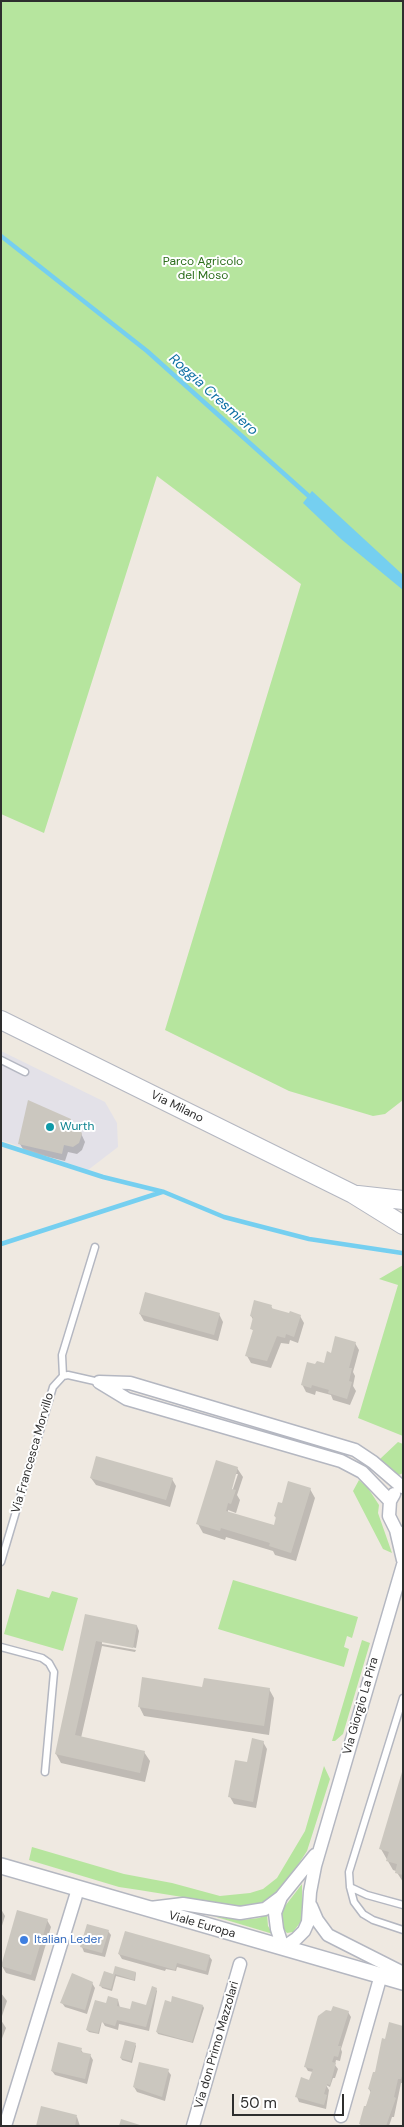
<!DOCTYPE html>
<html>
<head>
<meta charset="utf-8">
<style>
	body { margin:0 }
	#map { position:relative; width:404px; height:2127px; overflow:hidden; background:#efe9e1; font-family:"DM Sans",sans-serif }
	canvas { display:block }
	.frame { position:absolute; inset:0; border:2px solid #2e2e2e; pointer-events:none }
	.scale { position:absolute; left:232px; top:2094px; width:112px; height:22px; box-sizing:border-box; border:2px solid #2e2e2e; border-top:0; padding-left:6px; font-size:15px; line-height:18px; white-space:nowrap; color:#2e2e2e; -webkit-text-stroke:4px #fff; paint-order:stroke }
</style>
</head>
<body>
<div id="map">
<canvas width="404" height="2127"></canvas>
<div class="frame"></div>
<div class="scale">50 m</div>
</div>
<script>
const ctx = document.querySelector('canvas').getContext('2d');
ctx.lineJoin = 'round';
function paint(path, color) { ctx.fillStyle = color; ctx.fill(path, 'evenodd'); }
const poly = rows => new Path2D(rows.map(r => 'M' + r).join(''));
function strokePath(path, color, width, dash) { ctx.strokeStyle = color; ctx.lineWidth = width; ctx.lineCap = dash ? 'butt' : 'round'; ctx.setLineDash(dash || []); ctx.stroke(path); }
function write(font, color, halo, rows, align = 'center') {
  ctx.font = font + ' "DM Sans",sans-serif'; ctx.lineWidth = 4; ctx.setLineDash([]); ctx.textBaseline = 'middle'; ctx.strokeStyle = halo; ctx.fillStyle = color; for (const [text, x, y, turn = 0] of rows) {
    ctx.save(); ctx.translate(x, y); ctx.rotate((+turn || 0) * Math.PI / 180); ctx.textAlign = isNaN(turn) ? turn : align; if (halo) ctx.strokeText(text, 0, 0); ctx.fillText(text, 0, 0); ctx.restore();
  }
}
const industrial = poly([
	[1,1051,105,1102,117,1123,118,1147,88,1170,1,1140]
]);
const green = poly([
	[1,1,403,1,403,1100,385,1114,373,1116,289,1091,165,1030,301,584,157,476,44,833,1,814],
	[403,1265,403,1436,358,1418,398,1285,379,1279],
	[398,1442,403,1444,403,1473,399,1475,388,1469,380,1459],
	[359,1480,368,1488,379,1505,378,1513,392,1553,383,1549,353,1491],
	[233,1580,358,1617,352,1638,347,1636,344,1647,349,1649,344,1667,218,1629],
	[17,1589,49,1598,52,1591,78,1598,63,1651,4,1634],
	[362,1640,370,1643,343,1734,335,1741,332,1741],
	[324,1766,330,1779,307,1851,284,1886,266,1904,244,1907,139,1890,119,1887,29,1860,32,1847,124,1874,172,1883,220,1896,250,1893,263,1889,277,1878,305,1831],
	[302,1884,302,1920,293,1932,287,1933,283,1929,280,1914,282,1910],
	[267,1914,268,1926,273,1934,213,1916,242,1920,259,1918]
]);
const water = poly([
	[312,491,403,575,403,590,341,539,303,503]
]);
const shadow = poly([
	[70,1120,74,1127,79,1129,85,1142,82,1150,77,1154,68,1152,65,1161,24,1151,20,1144],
	[271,1306,273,1310,300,1316,304,1323,298,1343,290,1340,289,1344,281,1343,271,1368,251,1363,247,1356,254,1332,252,1329,254,1321,251,1316],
	[140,1314,219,1314,223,1322,218,1341,144,1321],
	[355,1343,359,1350,353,1372,355,1376,353,1386,356,1391,350,1405,333,1400,331,1395,316,1391,315,1395,306,1392,302,1384,316,1365,325,1364,331,1354],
	[237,1468,243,1477,237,1495,240,1500,236,1513,228,1510,228,1513,275,1527,277,1520,275,1516,282,1504,310,1489,315,1498,296,1561,275,1555,273,1551,226,1537,225,1540,203,1533,198,1524],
	[235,1474,238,1474,231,1495,229,1494],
	[91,1478,172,1479,176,1486,170,1507,96,1485],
	[86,1615,137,1626,139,1631,136,1648,102,1641,102,1644,136,1650,135,1652,102,1646,81,1738,144,1752,150,1761,145,1782,61,1763,56,1754],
	[204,1688,269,1689,274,1698,269,1735,144,1716,139,1706],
	[263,1742,267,1749,256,1808,234,1804,230,1797],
	[403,1775,403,1882,396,1871,393,1870,381,1849],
	[1,1909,5,1916,1,1929],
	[47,1920,51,1927,35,1981,6,1973,2,1966],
	[108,1931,111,1935,105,1957,84,1952,82,1947],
	[119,1954,209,1956,212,1960,208,1975,177,1967,176,1971,166,1969,165,1971,122,1959],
	[116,1967,136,1973,135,1981,116,1976,112,1991,102,1988,101,1986,114,1975],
	[92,1983,95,1988,87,2014,65,2007,62,2003],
	[156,1989,157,1991,149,2031,119,2024,118,2030,105,2026,102,2021,99,2034,89,2032,87,2030,107,2004,118,2000,120,2008,133,2010,147,2006],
	[1,1993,7,2001,1,2019],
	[203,2006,204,2008,193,2043,158,2034,157,2032],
	[348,2012,351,2017,341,2049,342,2052,340,2061,336,2060,335,2065,338,2069,335,2078,333,2078,330,2087,326,2085,329,2090,326,2109,299,2102,297,2097,310,2081,313,2072,308,2071,305,2066],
	[1,2020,6,2028,1,2041],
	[403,2027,403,2083,401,2083,394,2117,392,2117,389,2126,361,2126,360,2123,371,2093,369,2089,376,2074,386,2040],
	[135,2044,136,2046,132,2063,122,2060,121,2058],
	[81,2050,84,2054,90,2055,93,2060,87,2084,55,2075,52,2071],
	[168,2071,171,2075,165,2101,137,2092,134,2087],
	[77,2117,80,2126,37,2126]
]);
const stream = poly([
	[1,236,147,351,311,498],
	[1,1144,103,1177,164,1192,224,1217,309,1239,402,1253],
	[1,1244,162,1192]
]);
const building = poly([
	[28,1100,71,1119,70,1123,80,1128,82,1134,79,1143,73,1147,64,1145,62,1154,18,1144],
	[145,1292,220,1313,214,1335,139,1314],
	[254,1300,272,1305,271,1308,289,1313,290,1311,301,1315,294,1337,286,1334,285,1338,277,1336,267,1361,245,1356,253,1330,250,1329,253,1317,250,1316],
	[335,1336,356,1342,349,1368,352,1368,349,1381,352,1382,347,1399,328,1393,329,1390,312,1385,311,1388,301,1385,307,1362,315,1364,317,1361,324,1363,327,1351,331,1353],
	[96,1456,173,1478,166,1500,90,1478],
	[216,1460,238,1467,232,1489,236,1490,231,1504,228,1503,226,1511,274,1525,276,1517,274,1516,278,1502,282,1503,288,1481,311,1488,291,1553,269,1546,270,1543,221,1528,220,1531,196,1524],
	[85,1614,137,1625,133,1648,96,1641,75,1735,145,1751,140,1773,55,1754],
	[142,1677,202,1687,204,1678,270,1688,264,1726,138,1707],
	[252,1738,264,1741,253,1802,228,1797,235,1760,247,1762],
	[402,1772,403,1772,403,1875,395,1873,397,1864,386,1861,389,1852,379,1849],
	[17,1910,48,1919,31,1975,1,1966],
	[87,1924,109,1930,102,1953,80,1947],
	[125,1931,210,1955,206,1971,177,1963,175,1970,118,1954],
	[115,1966,136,1972,134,1980,115,1974,111,1989,99,1986,104,1971,113,1974],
	[72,1973,93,1982,85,2010,60,2003],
	[152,1986,157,1988,146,2027,117,2020,115,2026,101,2022,98,2033,86,2030,95,2000,106,2003,108,1996,118,1999,117,2006,130,2009,132,2001,146,2005],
	[172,1996,203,2005,192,2042,156,2032,165,2000,171,2002],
	[333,2006,349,2011,338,2046,341,2046,338,2057,334,2056,332,2062,336,2063,330,2085,327,2084,324,2094,327,2095,324,2105,295,2097,301,2077,309,2080,313,2069,304,2067,318,2016,326,2010,331,2011],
	[389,2022,403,2026,403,2073,401,2079,398,2079,394,2097,396,2098,386,2126,366,2126,359,2124,364,2106,366,2106,371,2090,368,2089,373,2072,375,2072,382,2038,385,2039],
	[125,2040,136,2043,131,2061,120,2058],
	[58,2042,82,2048,81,2052,91,2054,85,2079,51,2071],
	[139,2062,169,2069,162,2097,133,2087],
	[41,2106,77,2115,75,2126,36,2126],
	[121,2119,140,2125,140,2126,119,2126]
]);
const service = poly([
	[1,1060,25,1072],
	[63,1376,62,1355,95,1247],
	[1,1562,53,1387,63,1376,68,1375,99,1382],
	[1,1647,42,1658,49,1663,54,1672,45,1772],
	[403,1698,349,1872,350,1887,354,1902,363,1914,373,1920,403,1930],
	[350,1887,367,1895,403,1905]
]);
const minor = poly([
	[394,1494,390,1501,389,1516,396,1530,403,1536],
	[390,1501,362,1472,341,1461,127,1399,99,1382,130,1383,355,1450,373,1462,402,1487],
	[396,1530,403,1560],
	[281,1897,275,1913,277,1929,283,1948,296,1939,304,1931,308,1922,310,1892,315,1866,403,1565],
	[311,1906,317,1920,328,1935,403,1973],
	[150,1908,183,1904,240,1913,265,1909,281,1897,315,1855],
	[341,2116,381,1975],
	[5,2126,78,1889],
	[193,2126,240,1964]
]);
const tertiary = poly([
	[1,1866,403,1982]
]);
const secondary = poly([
	[1,1020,353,1194,403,1225],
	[358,1195,403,1200]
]);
const markers = [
	[50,1127,5,"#0f9aa8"],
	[24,1940,5,"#3f7fe0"]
];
const parkNames = [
	["Parco Agricolo",203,262],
	["del Moso",203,276]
];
const streetNames = [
	["Via Milano",177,1107,26],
	["Via Francesca Morvillo",33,1453,-74],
	["Via Giorgio La Pira",361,1706,-74],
	["Viale Europa",202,1925,16],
	["Via don Primo Mazzolari",217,2045,-74]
];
const cultureNames = [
	["Wurth",60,1127]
];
const shopNames = [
	["Italian Leder",34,1940]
];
const waterNames = [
	["Roggia Cresmiero",213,395,42]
];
paint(industrial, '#e3e1e8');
paint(green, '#b6e59e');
paint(water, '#75cff0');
paint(shadow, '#0003');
strokePath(stream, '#75cff0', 4.5);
paint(building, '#cbc7bf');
strokePath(service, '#b4b7c1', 9);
strokePath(minor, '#b4b7c1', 15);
strokePath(tertiary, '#b4b7c1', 18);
strokePath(secondary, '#b4b7c1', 20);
strokePath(service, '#fff', 6);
strokePath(minor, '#fff', 12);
strokePath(tertiary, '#fff', 15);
strokePath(secondary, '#fff', 18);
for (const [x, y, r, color] of markers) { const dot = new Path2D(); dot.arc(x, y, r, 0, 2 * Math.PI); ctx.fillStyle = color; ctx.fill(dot); strokePath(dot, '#fff', 2); }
write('12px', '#2c6e1b', '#fff', parkNames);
write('12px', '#2e2e2e', '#fff', streetNames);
write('12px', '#0d838f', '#fff', cultureNames, 'left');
write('12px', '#366cbe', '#fff', shopNames, 'left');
write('italic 14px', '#0d6fa3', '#fff', waterNames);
</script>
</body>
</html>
